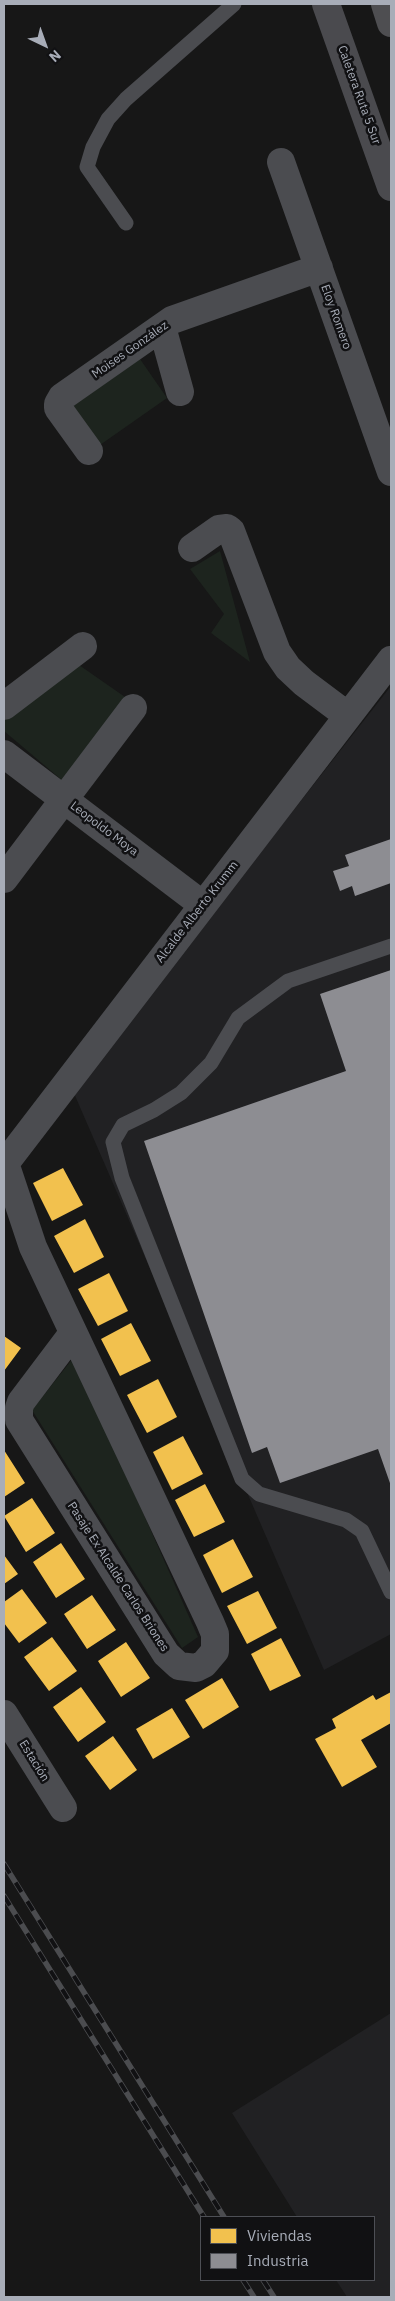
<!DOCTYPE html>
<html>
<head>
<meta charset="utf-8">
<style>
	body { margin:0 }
	#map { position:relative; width:395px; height:2301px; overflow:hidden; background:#171717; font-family:"IBM Plex Sans",sans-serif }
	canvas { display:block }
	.frame { position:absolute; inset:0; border:5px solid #a8adb8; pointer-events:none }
	.legend { position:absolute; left:200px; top:2216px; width:175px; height:65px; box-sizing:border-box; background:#111113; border:1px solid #4d4f55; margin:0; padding:6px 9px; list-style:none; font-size:15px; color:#a8adb8 }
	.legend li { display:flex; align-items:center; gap:10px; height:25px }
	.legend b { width:25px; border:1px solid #4d4f55 }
	.north { position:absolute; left:20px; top:20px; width:50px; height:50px; -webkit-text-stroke:4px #111113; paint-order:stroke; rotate:138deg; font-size:14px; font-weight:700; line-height:20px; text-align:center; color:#a8adb8 }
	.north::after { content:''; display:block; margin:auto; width:18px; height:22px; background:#a8adb8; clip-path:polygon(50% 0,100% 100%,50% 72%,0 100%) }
</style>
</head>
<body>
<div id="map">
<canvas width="395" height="2301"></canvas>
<div class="frame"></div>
<ul class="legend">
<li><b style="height:14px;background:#f2c14e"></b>Viviendas</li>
<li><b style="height:14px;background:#8d8d92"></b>Industria</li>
</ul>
<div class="north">N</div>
</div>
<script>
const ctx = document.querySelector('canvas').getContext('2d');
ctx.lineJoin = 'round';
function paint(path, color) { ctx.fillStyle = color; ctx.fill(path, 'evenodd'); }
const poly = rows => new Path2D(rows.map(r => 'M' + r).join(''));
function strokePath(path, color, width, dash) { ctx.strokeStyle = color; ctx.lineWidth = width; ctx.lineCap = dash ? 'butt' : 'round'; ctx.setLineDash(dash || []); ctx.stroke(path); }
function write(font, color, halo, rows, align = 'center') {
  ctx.font = font + ' "IBM Plex Sans",sans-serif'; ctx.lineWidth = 5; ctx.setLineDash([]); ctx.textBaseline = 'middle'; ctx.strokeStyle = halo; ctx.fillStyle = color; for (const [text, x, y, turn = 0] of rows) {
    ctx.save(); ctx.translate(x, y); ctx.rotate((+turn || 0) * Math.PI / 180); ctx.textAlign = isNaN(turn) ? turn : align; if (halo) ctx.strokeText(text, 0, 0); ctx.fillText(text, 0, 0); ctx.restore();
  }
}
const built = poly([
	[391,686,391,1634,324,1670,73,1091],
	[391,2013,391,2297,347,2297,336,2280,374,2280,374,2217,297,2217,232,2113]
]);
const green = poly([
	[140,359,167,398,100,445,73,406],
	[220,551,250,662,211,633,224,614,190,569],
	[79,665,125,697,63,781,4,731,4,719],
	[74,1357,198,1637,182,1648,32,1410]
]);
const homes = poly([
	[63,1168,83,1205,52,1221,33,1183],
	[85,1219,104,1257,74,1273,54,1236],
	[109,1273,128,1311,98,1326,78,1289],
	[131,1323,151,1361,120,1376,101,1339],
	[4,1336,21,1348,4,1371],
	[158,1379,177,1417,147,1433,127,1395],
	[183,1436,203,1474,172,1490,153,1452],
	[4,1450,25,1483,4,1497],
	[205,1484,225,1522,194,1537,175,1500],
	[32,1498,55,1533,26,1552,4,1516],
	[233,1539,253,1577,222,1593,203,1555],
	[61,1543,85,1579,56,1598,33,1562],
	[4,1555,18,1574,4,1584],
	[22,1589,47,1623,19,1643,4,1623,4,1602],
	[258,1591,277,1628,247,1644,227,1606],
	[92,1595,116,1630,87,1649,64,1614],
	[52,1637,77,1671,49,1691,24,1657],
	[281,1638,301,1676,270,1691,251,1654],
	[126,1642,150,1678,121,1697,98,1661],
	[222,1678,239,1707,203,1729,185,1700],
	[81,1687,106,1722,78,1742,53,1707],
	[391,1692,391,1723,361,1740,377,1767,342,1787,315,1739,336,1728,332,1719,373,1695,376,1700],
	[172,1708,190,1737,153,1759,136,1729],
	[113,1736,137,1770,110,1790,85,1756]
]);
const industry = poly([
	[391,839,391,883,355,896,352,886,340,891,333,871,349,866,345,855],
	[391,970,391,1486,378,1449,280,1483,267,1447,252,1453,144,1141,346,1071,320,994]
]);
const service = poly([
	[126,223,87,167,93,147,108,119,126,99,234,4],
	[391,946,288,981,238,1018,211,1063,181,1093,154,1110,123,1125,113,1142,122,1178,242,1479,259,1494,346,1520,362,1531,391,1592]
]);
const minor = poly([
	[281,162,391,472],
	[162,327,180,392],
	[89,451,58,408,58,404,62,397,172,320,319,268],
	[192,548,219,529,227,528,231,531,277,652,288,668,304,683,348,716],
	[4,706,83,646],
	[4,754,203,905],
	[4,879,133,708],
	[5,1163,33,1247,210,1622,215,1634,215,1651,204,1664,196,1668,179,1666,166,1654,19,1420,19,1408,21,1402,73,1333],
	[4,1165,391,660],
	[4,1714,63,1808]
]);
const secondary = poly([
	[326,4,391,187]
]);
const motorway = poly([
	[385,4,391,23]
]);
const rail = poly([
	[4,1864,224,2217],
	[4,1896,204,2217],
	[243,2280,254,2297],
	[263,2280,274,2297]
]);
const streetNames = [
	["Caletera Ruta 5 Sur",359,95,70],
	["Eloy Romero",336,317,70],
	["Moises González",130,350,-35],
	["Leopoldo Moya",104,829,37],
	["Alcalde Alberto Krumm",197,912,-52],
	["Pasaje Ex Alcalde Carlos Briones",118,1577,57],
	["Estación",34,1761,58]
];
paint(built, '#212123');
paint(green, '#1d241e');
paint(homes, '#f2c14e');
paint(industry, '#8d8d92');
strokePath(service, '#4b4c50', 15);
strokePath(minor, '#4b4c50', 28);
strokePath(secondary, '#4a4a4e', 28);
strokePath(motorway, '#4e4e51', 28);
strokePath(rail, '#4b4c4f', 5.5);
strokePath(rail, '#111113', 4, [11]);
write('12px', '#a8adb8', '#111113', streetNames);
</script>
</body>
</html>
